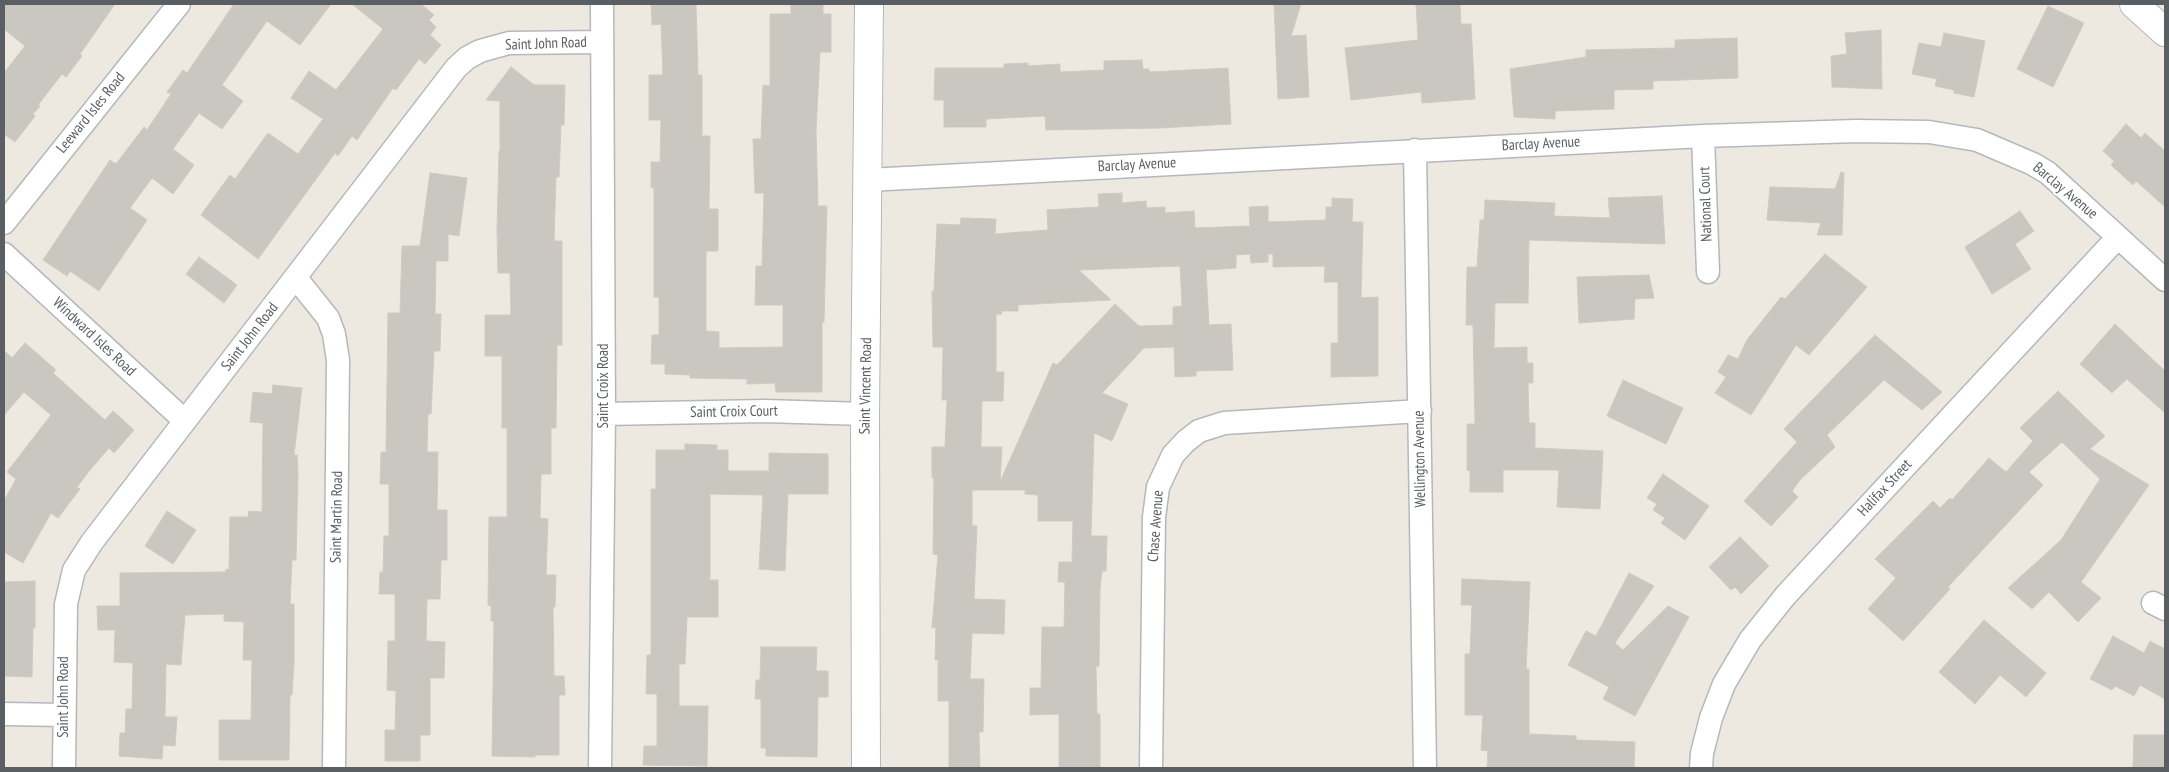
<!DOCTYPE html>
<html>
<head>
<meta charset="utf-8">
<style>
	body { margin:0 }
	#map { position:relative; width:2169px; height:772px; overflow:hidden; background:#ede9e1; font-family:"PT Sans Narrow",sans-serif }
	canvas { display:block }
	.frame { position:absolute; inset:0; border:5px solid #5a5f63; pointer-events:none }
</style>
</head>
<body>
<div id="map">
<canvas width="2169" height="772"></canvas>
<div class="frame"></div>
</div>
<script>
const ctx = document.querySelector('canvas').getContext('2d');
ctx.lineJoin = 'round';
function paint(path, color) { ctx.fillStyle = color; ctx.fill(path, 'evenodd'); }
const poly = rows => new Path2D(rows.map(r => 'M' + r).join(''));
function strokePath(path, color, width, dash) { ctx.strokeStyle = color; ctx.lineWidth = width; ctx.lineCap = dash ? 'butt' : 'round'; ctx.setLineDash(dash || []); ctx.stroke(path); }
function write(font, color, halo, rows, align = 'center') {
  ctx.font = font + ' "PT Sans Narrow",sans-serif'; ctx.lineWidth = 4.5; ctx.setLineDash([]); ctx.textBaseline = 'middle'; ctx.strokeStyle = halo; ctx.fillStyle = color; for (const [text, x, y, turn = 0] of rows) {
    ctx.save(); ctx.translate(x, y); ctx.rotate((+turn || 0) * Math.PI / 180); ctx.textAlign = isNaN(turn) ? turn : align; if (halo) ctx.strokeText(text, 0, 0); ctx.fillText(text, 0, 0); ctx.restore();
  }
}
const building = poly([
	[4,4,115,4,80,54,82,56,66,77,62,74,38,105,40,106,33,114,35,116,15,142,4,134,4,73,25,46,4,29,4,4],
	[234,4,331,4,300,45,267,21,222,85,243,101,222,129,199,113,173,149,194,165,173,194,152,178,130,208,147,220,99,291,70,271,67,276,43,260,110,160,116,164,144,127,147,130,171,94,167,92,183,70,187,73,234,4],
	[352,4,421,4,434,15,429,20,436,27,430,35,441,45,425,64,419,59,396,90,393,88,357,140,352,136,338,156,335,153,258,259,201,215,230,175,235,179,268,133,298,154,323,119,291,98,309,71,336,90,383,29,352,4],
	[651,4,696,4,698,75,702,75,702,136,710,136,709,209,718,209,718,251,706,251,706,331,719,332,719,348,783,347,783,305,755,305,756,266,762,266,764,193,755,193,753,139,761,139,763,85,770,86,770,14,791,14,791,4,823,4,823,14,831,14,831,52,820,52,816,131,818,206,827,206,824,322,822,322,822,392,776,392,775,383,747,384,747,379,690,378,690,375,665,374,665,364,651,364,652,335,659,335,659,297,654,297,654,188,651,188,651,162,660,162,661,120,649,120,649,75,663,75,661,24,652,25,651,4],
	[1274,4,1301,4,1291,36,1306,35,1309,97,1278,99,1274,4],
	[1416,4,1460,4,1461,24,1471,24,1475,99,1422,103,1421,92,1351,100,1345,48,1418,40,1416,4],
	[2048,6,2084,23,2053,87,2017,69,2048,6],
	[1881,30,1882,89,1832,87,1831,56,1847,54,1845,33,1881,30],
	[1944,33,1985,41,1974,97,1954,93,1954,90,1935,86,1937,79,1912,74,1919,43,1941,47,1944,33],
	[1737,38,1738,78,1653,81,1653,89,1614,90,1614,109,1555,111,1555,119,1514,117,1510,69,1586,57,1586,50,1675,48,1675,40,1737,38],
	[1142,60,1143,69,1149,69,1149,72,1228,68,1231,124,1160,128,1046,130,1045,116,986,119,986,127,944,127,944,100,934,100,935,68,1004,68,1004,64,1028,63,1028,66,1060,64,1060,72,1104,70,1104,61,1142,60],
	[511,67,534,85,565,85,564,125,561,125,559,177,556,177,554,241,562,241,562,345,557,345,556,428,551,428,551,474,541,474,540,518,548,519,546,575,556,575,555,607,553,607,554,676,564,676,565,695,559,695,559,755,535,755,535,757,492,756,494,621,491,621,491,606,488,605,489,517,507,517,507,428,502,428,502,356,485,356,485,315,511,315,510,273,498,273,497,231,499,151,500,151,500,101,486,100,511,67],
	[2126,124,2141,138,2145,133,2165,151,2165,207,2136,181,2133,185,2111,165,2114,161,2103,151,2126,124],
	[1841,172,1844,173,1842,235,1817,235,1821,223,1767,220,1770,187,1835,189,1841,172],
	[430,173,467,178,459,236,448,234,448,261,436,261,435,314,441,314,440,351,434,351,431,414,428,414,427,452,438,452,437,510,447,510,447,560,441,560,440,599,427,599,426,641,445,642,444,678,430,678,430,735,420,735,420,761,385,761,385,730,395,730,396,691,387,690,388,641,395,641,395,594,379,594,380,572,383,572,384,536,389,536,389,484,380,484,381,452,386,452,388,313,400,313,402,246,420,246,430,173],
	[1122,193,1122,203,1146,201,1147,208,1165,207,1165,213,1194,211,1195,228,1250,226,1249,207,1268,206,1268,222,1326,220,1326,207,1332,207,1332,198,1353,199,1352,222,1363,222,1361,298,1378,297,1378,376,1331,377,1331,343,1338,343,1338,282,1324,282,1325,266,1273,267,1273,254,1268,254,1268,262,1251,263,1250,254,1236,255,1236,268,1206,270,1209,325,1231,324,1233,370,1196,371,1196,376,1175,377,1174,347,1144,348,1102,393,1128,404,1112,441,1094,433,1091,536,1107,536,1106,571,1102,571,1100,590,1099,666,1096,666,1097,714,1100,714,1100,768,1059,768,1059,714,1030,715,1030,688,1041,688,1042,627,1064,627,1065,582,1058,582,1059,562,1072,562,1073,521,1038,521,1038,495,1025,494,1025,490,972,490,972,526,977,526,974,599,1005,600,1004,634,972,633,970,679,984,679,983,732,979,732,980,768,949,768,949,701,938,701,938,660,935,660,936,627,932,628,938,555,933,554,934,478,932,478,932,447,945,447,947,400,942,400,943,347,933,347,932,291,934,291,937,224,960,225,961,218,996,219,995,234,1048,230,1047,210,1099,207,1098,194,1122,193],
	[1180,266,1182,306,1173,307,1173,325,1139,326,1115,304,1057,365,1053,363,1000,482,1002,447,981,447,982,401,1003,401,1004,372,996,372,996,314,1002,314,1001,311,1018,311,1018,305,1111,300,1079,270,1180,266],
	[1662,196,1665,244,1529,240,1528,303,1495,303,1494,348,1527,347,1527,363,1533,363,1533,383,1528,383,1529,423,1535,423,1535,448,1603,451,1600,509,1557,507,1559,470,1503,470,1503,492,1470,492,1470,471,1467,470,1467,424,1475,424,1473,325,1466,325,1467,267,1477,267,1480,220,1484,220,1485,200,1555,203,1554,216,1610,218,1608,198,1662,196],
	[2020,211,2034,231,2015,244,2031,269,1992,294,1965,247,2020,211],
	[1825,254,1867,287,1809,355,1796,345,1751,415,1715,393,1726,377,1718,372,1728,355,1738,359,1747,340,1781,297,1785,299,1825,254],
	[199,257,237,285,224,303,186,274,199,257],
	[1649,275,1654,298,1635,299,1634,319,1579,323,1577,277,1649,275],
	[2115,324,2165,371,2165,413,2127,379,2112,393,2080,364,2115,324],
	[1875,335,1942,392,1922,410,1884,380,1827,435,1835,447,1801,479,1792,491,1798,497,1771,526,1744,501,1797,442,1784,429,1875,335],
	[25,343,56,370,53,373,105,420,113,411,134,430,114,453,109,448,90,470,77,487,80,489,58,518,51,513,23,563,4,552,4,501,16,479,7,472,51,415,24,392,4,415,4,350,12,358,25,343],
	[1623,380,1683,408,1666,444,1607,416,1623,380],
	[273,385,302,388,294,455,297,455,298,473,296,560,292,560,290,604,294,604,294,664,292,695,290,695,289,760,219,760,219,720,251,720,252,660,243,660,244,622,224,621,224,614,185,615,181,665,166,664,165,717,177,717,175,746,163,745,162,759,119,756,120,733,125,733,126,709,132,709,133,663,114,662,115,630,98,630,97,606,120,606,120,573,226,572,226,569,229,570,230,517,248,517,249,511,262,512,263,423,250,422,253,392,272,394,273,385],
	[2058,391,2105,436,2090,449,2149,485,2081,582,2101,598,2078,622,2049,592,2032,609,2008,588,2061,540,2100,479,2062,442,2029,472,2043,485,1948,587,1950,589,1903,641,1868,609,1896,578,1875,559,1933,501,1940,508,1950,498,1952,500,1989,458,2006,472,2033,441,2020,428,2058,391],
	[685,444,717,445,717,450,728,450,728,471,769,471,769,453,828,454,828,494,788,494,785,571,759,569,763,495,710,494,710,580,718,580,718,617,687,617,685,664,679,664,679,706,708,706,707,766,643,765,644,746,657,746,657,694,646,694,647,655,651,655,651,489,656,489,656,450,685,450,685,444],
	[1663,474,1709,506,1685,540,1661,523,1665,518,1653,510,1657,504,1647,498,1663,474],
	[167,511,196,530,173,564,145,546,167,511],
	[1740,537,1769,566,1741,594,1735,587,1731,590,1709,567,1740,537],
	[1629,573,1654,586,1615,643,1623,650,1668,606,1689,617,1635,716,1603,699,1609,687,1568,665,1586,631,1596,636,1629,573],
	[1462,579,1530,582,1526,669,1529,669,1529,736,1530,734,1576,736,1576,740,1635,742,1634,768,1487,768,1488,751,1481,750,1483,715,1465,715,1465,654,1470,654,1472,605,1461,605,1462,579],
	[35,581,35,628,33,628,32,677,4,676,4,582,35,581],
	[1984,620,2046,673,2026,697,2000,675,1975,704,1939,672,1984,620],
	[2113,636,2144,653,2150,641,2165,649,2165,699,2140,685,2134,696,2115,686,2112,690,2090,679,2113,636],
	[761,647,817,647,816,671,828,671,828,697,818,697,817,757,766,756,766,748,761,748,761,699,755,699,756,680,760,680,761,647],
	[2134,735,2165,735,2165,768,2133,768,2134,735]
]);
const street = poly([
	[1703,136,1708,272],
	[1415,150,1425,768],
	[868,180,1703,136,1856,131,1929,132,1977,140,2033,164,2048,173,2165,280],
	[4,223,179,4],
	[4,254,185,421],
	[296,278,328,318,334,334,338,360,334,768],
	[604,414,765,411,865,414],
	[2153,603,2165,609],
	[4,714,64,715],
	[64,768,66,604,74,570,92,542,456,68,467,58,480,51,509,43,602,42],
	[600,768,604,414,602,4],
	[1151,768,1154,517,1158,487,1173,455,1186,441,1199,431,1224,423,1420,411],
	[1701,768,1702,753,1711,718,1724,684,1750,640,1786,595,2118,237]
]);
const secondary = poly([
	[2134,4,2165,32],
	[866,768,865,414,869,4]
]);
const streetNames = [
	["Saint John Road",546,44,-2],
	["Leeward Isles Road",91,113,-51],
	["Barclay Avenue",1541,144,-3],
	["Barclay Avenue",1137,165,-3],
	["Barclay Avenue",2065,191,40],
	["National Court",1706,204,-92],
	["Windward Isles Road",94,337,43],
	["Saint John Road",250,337,-52],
	["Saint Croix Road",604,386,-90],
	["Saint Vincent Road",866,386,-89],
	["Saint Croix Court",734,412,-1],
	["Wellington Avenue",1420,459,-91],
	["Halifax Street",1885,488,-47],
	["Saint Martin Road",337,517,-89],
	["Chase Avenue",1156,526,-86],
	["Saint John Road",64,697,-90]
];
paint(building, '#cac6c0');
strokePath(building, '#d2c9bf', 1);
strokePath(street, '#b4b8bc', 25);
strokePath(secondary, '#b3b8bc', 30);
strokePath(street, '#fff', 22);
strokePath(secondary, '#fff', 28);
write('15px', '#5a5f63', '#fff', streetNames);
</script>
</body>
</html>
